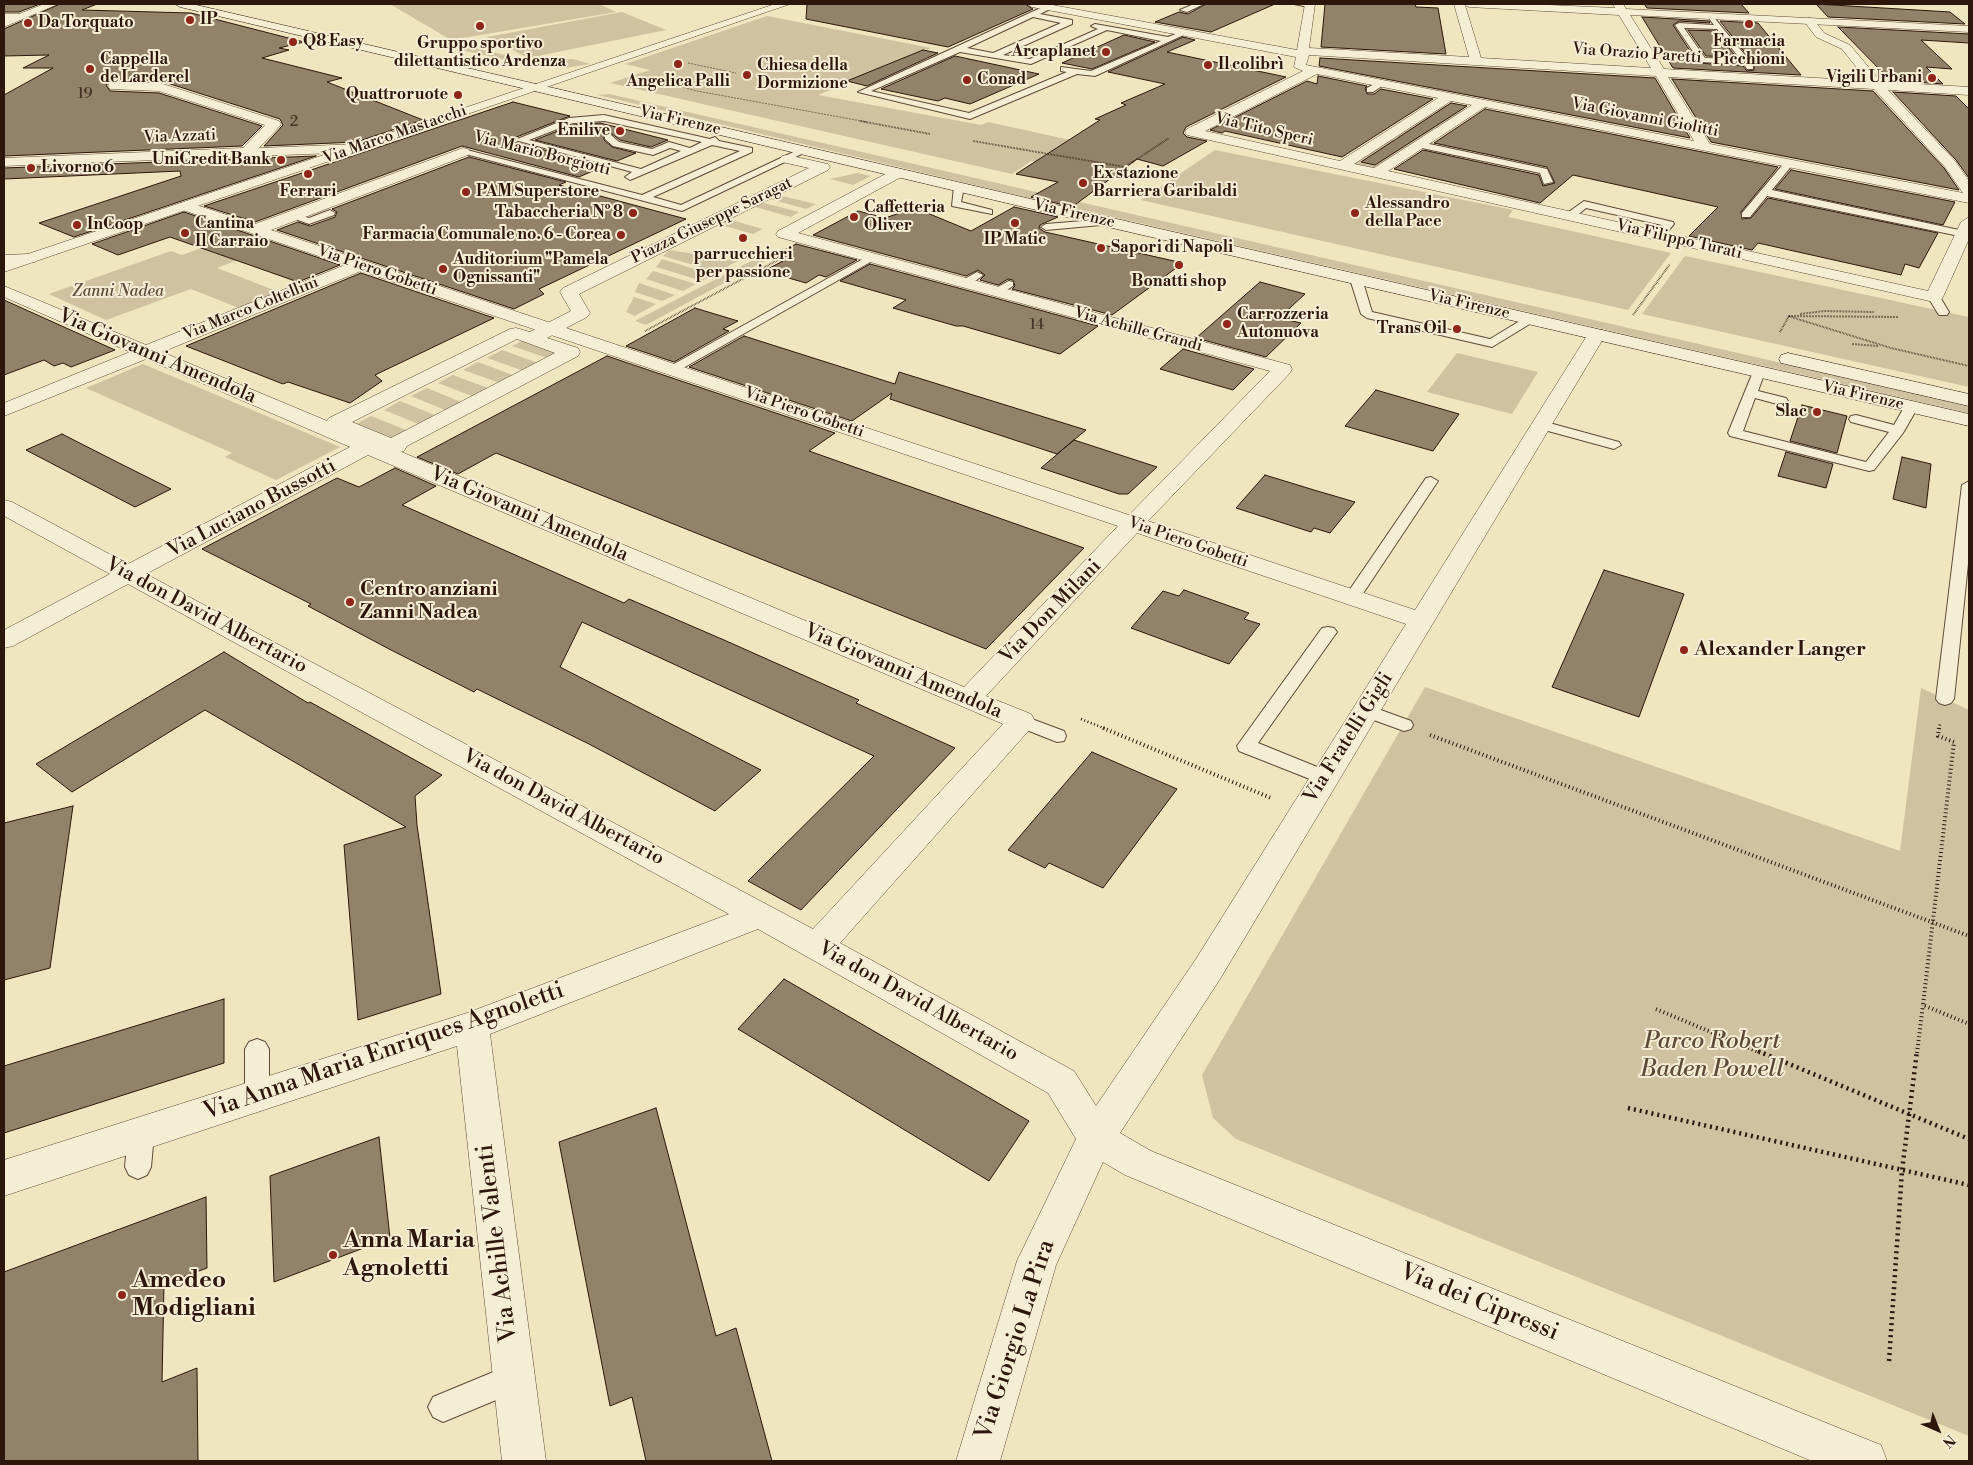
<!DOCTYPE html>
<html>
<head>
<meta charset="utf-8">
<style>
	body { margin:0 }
	#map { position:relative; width:1973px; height:1465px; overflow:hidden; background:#efe5bf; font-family:"Libre Bodoni",serif }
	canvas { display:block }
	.frame { position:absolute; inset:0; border:5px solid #2d160b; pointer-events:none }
	.north { position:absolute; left:1913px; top:1405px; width:50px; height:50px; -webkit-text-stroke:4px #f5eed5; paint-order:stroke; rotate:136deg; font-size:14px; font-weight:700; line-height:20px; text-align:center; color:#2d160b }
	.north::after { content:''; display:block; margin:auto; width:18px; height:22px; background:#2d160b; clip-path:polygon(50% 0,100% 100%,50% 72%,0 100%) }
</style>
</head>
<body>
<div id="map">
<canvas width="1973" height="1465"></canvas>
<div class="frame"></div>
<div class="north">N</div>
</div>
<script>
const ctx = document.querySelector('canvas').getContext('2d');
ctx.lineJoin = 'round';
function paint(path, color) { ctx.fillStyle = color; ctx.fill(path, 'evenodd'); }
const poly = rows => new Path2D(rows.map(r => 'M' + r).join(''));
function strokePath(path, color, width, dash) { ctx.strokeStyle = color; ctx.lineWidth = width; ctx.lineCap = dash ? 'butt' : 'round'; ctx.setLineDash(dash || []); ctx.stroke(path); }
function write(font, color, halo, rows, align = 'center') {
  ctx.font = font + ' "Libre Bodoni",serif'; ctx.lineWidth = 4; ctx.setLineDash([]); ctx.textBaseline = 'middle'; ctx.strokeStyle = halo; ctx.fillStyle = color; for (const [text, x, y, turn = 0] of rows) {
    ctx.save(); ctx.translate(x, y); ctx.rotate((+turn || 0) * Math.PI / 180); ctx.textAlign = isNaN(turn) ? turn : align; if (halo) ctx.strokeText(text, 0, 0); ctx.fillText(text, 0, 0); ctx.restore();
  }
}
const green = poly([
	[390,4,599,4,616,12,451,40],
	[622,12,666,30,528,58,487,37],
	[767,16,931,48,818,95,981,125,988,122,1139,155,1110,175,1031,161,1012,174,610,83,650,70,625,64],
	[451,43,533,61,573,59,590,64,566,68,540,67,442,46],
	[609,94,1969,406,1969,413,987,188,598,95],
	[1438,105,1455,106,1466,110,1389,165,1365,170,1345,161,1356,155,1355,150,1359,148,1368,147,1384,139,1396,140,1400,133],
	[1215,150,1513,210,1508,217,1671,253,1628,310,1141,200],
	[857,173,871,176,853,185,830,179],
	[778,195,816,204,806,209,766,198],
	[760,202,799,212,791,217,748,205],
	[724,218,763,229,753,234,714,223],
	[230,238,263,250,217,268,279,292,239,308,191,289,106,320,49,294,171,251,182,255],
	[669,250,738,261,717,272,663,256],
	[1685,256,1969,317,1969,387,1642,314],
	[662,259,714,275,702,281,656,267],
	[753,260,765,261,646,325,635,321],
	[653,271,696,284,683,291,646,279],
	[639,283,675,295,662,301,635,292],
	[634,297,656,304,635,316,626,312],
	[526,339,564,352,550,359,512,346],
	[502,350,541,364,527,372,487,358],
	[1457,353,1538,372,1512,414,1427,392],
	[478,362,518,377,503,384,463,370],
	[143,364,340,447,276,480,225,457,232,453,86,388],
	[453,375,493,390,477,398,438,383],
	[427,388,466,404,450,412,411,396],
	[400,401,440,417,423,426,384,410],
	[371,416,411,432,394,442,354,425],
	[1425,687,1900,851,1921,688,1969,710,1969,1436,1236,1139,1213,1118,1202,1075]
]);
const building = poly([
	[4,4,40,4,19,12,4,12,4,4],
	[60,4,97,4,82,10,191,13,304,42,279,48,289,50,262,58,342,78,327,82,423,120,356,142,264,146,283,125,280,119,161,81,114,80,106,85,110,91,159,93,262,126,242,146,4,156,4,95,53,68,23,68,49,55,4,56,4,29,60,4],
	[807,4,1025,4,1033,9,948,47,806,19,807,4],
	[1206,4,1275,4,1211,32,1155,22,1179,12,1188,14,1206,4],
	[1325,4,1415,4,1416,7,1438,8,1446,54,1321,47,1325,4],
	[1644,4,1741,4,1749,13,1647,8,1644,4],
	[1816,4,1950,12,1965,24,1828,17,1816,4],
	[1642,17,1709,21,1710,23,1679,21,1673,25,1698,63,1743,66,1747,71,1754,70,1754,64,1720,21,1758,23,1801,75,1673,68,1642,17],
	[1838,27,1969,34,1969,43,1921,40,1952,69,1926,67,1943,84,1890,80,1838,27],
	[1688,30,1716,31,1736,57,1706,56,1688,30],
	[1124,35,1155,42,1092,69,1062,63,1124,35],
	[1183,37,1195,40,1167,52,1286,77,1186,127,1183,133,1187,137,1207,141,1163,166,1137,159,1072,207,1031,197,1058,182,1016,174,1100,120,1095,119,1126,105,1121,103,1165,84,1108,72,1183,37],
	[923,50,938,53,867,86,847,81,923,50],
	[955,56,1039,74,970,104,945,98,938,101,881,89,955,56],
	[1320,58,1655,78,1690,138,1319,66,1320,58],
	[1318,76,1367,86,1365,88,1367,94,1374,94,1381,89,1433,99,1342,157,1225,131,1222,133,1210,130,1307,81,1317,84,1318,76],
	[1672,79,1873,91,1944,168,1959,190,1711,142,1672,79],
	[1893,92,1956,96,1969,109,1969,178,1956,160,1893,92],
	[513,102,570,116,514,138,514,142,604,166,579,177,462,146,255,222,204,206,513,102],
	[1451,103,1467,106,1375,165,1361,162,1451,103],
	[1485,109,1778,167,1741,212,1742,219,1751,218,1768,198,1938,233,1919,268,1905,264,1901,275,1758,243,1752,250,1689,236,1718,207,1573,175,1540,203,1394,169,1423,150,1539,175,1543,186,1555,183,1547,167,1434,143,1485,109],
	[600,123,668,140,651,147,620,140,611,133,604,134,604,140,612,147,636,153,617,161,535,140,573,125,600,123],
	[316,156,74,237,39,223,181,176,180,171,4,179,4,168,316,156],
	[469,157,566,182,559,185,686,219,539,289,544,294,514,309,277,230,298,222,310,226,335,217,337,212,332,209,469,157],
	[1791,170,1955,202,1943,225,1775,189,1791,170],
	[1014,207,1058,217,1040,225,1039,228,1045,232,1183,263,1112,315,1012,289,1015,286,1013,280,1008,279,998,285,980,280,985,275,978,270,966,276,813,235,858,211,885,218,915,208,971,231,1014,207],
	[184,212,340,265,298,282,170,237,118,255,92,244,184,212],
	[796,244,857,260,826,277,819,275,806,283,764,271,783,261,768,259,796,244],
	[870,264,1098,326,1060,354,963,326,956,326,893,308,906,300,840,281,870,264],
	[361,273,494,318,375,375,382,381,350,403,288,382,283,384,186,346,361,273],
	[1260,282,1305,294,1279,318,1301,323,1266,357,1196,338,1260,282],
	[4,300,115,350,71,367,63,363,54,366,44,360,4,375,4,300],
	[695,308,738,321,723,329,729,331,674,362,626,346,695,308],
	[744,336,895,384,899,372,1086,430,1057,454,890,399,892,393,852,421,689,367,744,336],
	[1183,349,1254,369,1233,390,1160,369,1183,349],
	[607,356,835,433,809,451,1084,548,986,649,496,453,458,474,417,457,607,356],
	[1376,390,1459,414,1433,451,1345,426,1376,390],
	[1802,405,1847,416,1837,453,1790,441,1802,405],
	[62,434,117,462,171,489,135,507,26,450,62,434],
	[1074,440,1157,467,1128,494,1119,494,1041,468,1074,440],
	[1786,452,1833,464,1826,488,1778,476,1786,452],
	[1902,457,1931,464,1926,508,1893,499,1902,457],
	[395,468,436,486,402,505,624,603,629,599,724,640,859,700,856,703,955,748,801,910,748,881,874,756,582,622,560,667,761,770,715,811,589,744,477,689,474,692,391,650,308,606,311,604,202,549,337,478,359,487,395,468],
	[1265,475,1314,490,1355,502,1330,533,1314,528,1311,532,1236,508,1265,475],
	[1604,570,1684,594,1639,717,1552,687,1604,570],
	[1184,590,1249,613,1244,619,1260,624,1229,664,1131,628,1163,591,1179,596,1184,590],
	[224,652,308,703,310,702,442,775,415,796,417,825,441,994,358,1020,344,845,406,827,205,710,72,792,36,764,224,652],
	[1092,752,1177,789,1103,888,1049,863,1045,868,1008,850,1092,752],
	[73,806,50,968,4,980,4,823,73,806],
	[784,979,1029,1121,989,1181,738,1029,784,979],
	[224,999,224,1063,4,1133,4,1066,224,999],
	[656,1108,716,1336,736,1328,772,1461,646,1461,632,1397,610,1406,559,1142,656,1108],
	[379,1137,390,1238,274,1282,270,1176,379,1137],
	[206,1197,207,1268,164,1284,162,1382,197,1368,198,1461,4,1461,4,1272,206,1197]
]);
const pathFar4 = poly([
	[688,63,736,73],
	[645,77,697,91,867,122]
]);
const pathFar3 = poly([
	[860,121,930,134],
	[973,141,1125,167,1169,138],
	[1800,314,1824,311,1874,312],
	[1633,315,1670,264],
	[1898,317,1788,316,1891,348,1969,366],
	[645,331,778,260],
	[1780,332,1789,316],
	[1852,344,1878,346]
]);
const pathFar2 = poly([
	[1081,719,1106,729],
	[1939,729,1940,724]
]);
const pathFar1 = poly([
	[1103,728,1271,798],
	[1939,728,1938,736,1954,742,1923,1005,1969,1024],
	[1430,735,1969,936],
	[1656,1009,1761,1053],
	[1917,1053,1923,1005]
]);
const path = poly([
	[1758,1051,1969,1139],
	[1628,1108,1969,1185],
	[1889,1361,1902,1171,1917,1051]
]);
const service = poly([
	[1194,4,1204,4,1187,12,1180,10,1194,4],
	[1294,4,1311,4,1312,5,1308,7,1294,4],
	[1047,5,1054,7,1040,14,1072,20,1072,24,1003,55,1030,59,1098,29,1091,26,1095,24,1168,37,1186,30,1190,32,1095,76,1077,74,970,119,858,92,1047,5],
	[1033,17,1061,23,993,53,967,48,1033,17],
	[1107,30,1161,41,1091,71,1061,67,1061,71,1067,72,969,113,871,91,960,52,1031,64,1107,30],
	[1712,15,1753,65,1753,69,1747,69,1744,64,1700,62,1675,25,1679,23,1714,25,1708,17,1712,15],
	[1684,28,1717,29,1740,59,1705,58,1684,28],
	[1378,82,1385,84,1373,92,1367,92,1367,88,1378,82],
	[604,115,710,139,715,137,719,141,752,148,752,152,653,197,681,205,802,148,810,150,682,211,458,152,463,149,642,195,740,151,712,145,630,180,625,177,632,172,515,140,569,118,604,115],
	[604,121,702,142,690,148,669,142,652,149,619,142,611,135,605,135,605,139,613,146,653,155,670,148,681,151,641,169,529,140,573,123,604,121],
	[1420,142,1547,169,1553,182,1544,184,1540,173,1417,147,1415,145,1420,142],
	[1788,161,1793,164,1772,190,1964,231,1969,234,1964,237,1767,196,1750,217,1742,217,1742,213,1785,162,1788,161],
	[959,184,964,187,961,202,992,210,992,214,952,206,954,187,959,184],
	[1584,201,1673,222,1674,224,1662,238,1658,239,1653,236,1662,225,1586,208,1574,218,1566,218,1566,214,1584,201],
	[330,210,335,213,334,215,309,224,287,216,292,213,309,218,330,210],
	[1108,219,1113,222,1112,224,1046,230,1041,227,1046,224,1108,219],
	[870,255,874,256,874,260,676,372,671,373,665,369,870,255],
	[977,272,983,275,981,277,969,285,961,285,961,281,977,272],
	[1356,276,1362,279,1372,312,1490,339,1528,316,1532,315,1538,319,1492,347,1367,318,1361,314,1350,279,1356,276],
	[1009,281,1013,282,1013,286,1000,294,992,294,992,290,1009,281],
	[1934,293,1940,297,1949,312,1947,315,1939,315,1937,312,1928,297,1934,293],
	[1759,368,1765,372,1758,391,1786,398,1788,401,1781,405,1755,398,1743,431,1866,462,1889,432,1851,422,1849,419,1851,416,1856,415,1894,425,1906,404,1916,404,1918,407,1903,433,1874,470,1869,471,1730,436,1728,433,1753,372,1759,368],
	[1542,421,1619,442,1621,445,1614,449,1537,428,1535,425,1542,421],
	[1431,477,1438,481,1360,598,1358,602,1352,603,1346,602,1344,598,1426,478,1431,477],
	[1969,481,1969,554,1954,699,1951,703,1945,705,1939,703,1936,699,1962,485,1969,481],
	[1328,627,1334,628,1337,632,1258,743,1332,773,1335,778,1332,783,1325,785,1239,751,1237,746,1322,628,1328,627],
	[1367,705,1411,721,1413,725,1411,729,1404,731,1360,715,1358,711,1360,707,1367,705],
	[1021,715,1064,731,1066,736,1064,741,1057,742,1014,725,1012,721,1014,717,1021,715],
	[257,1039,265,1042,269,1049,269,1096,266,1104,257,1107,248,1104,245,1096,245,1049,249,1042,257,1039],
	[141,1122,150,1126,154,1134,151,1167,147,1175,138,1179,129,1175,125,1167,128,1134,132,1126,141,1122],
	[515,1363,525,1368,530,1378,525,1388,443,1422,433,1417,428,1407,433,1397,515,1363]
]);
const pedestrian = poly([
	[1809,18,1813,19,1824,33,1850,45,1881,82,1883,85,1881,88,1873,88,1842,49,1816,37,1804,21,1809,18],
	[787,155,828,164,830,167,828,170,579,294,590,313,587,317,547,338,578,348,580,352,578,356,407,446,404,451,397,453,385,450,329,426,326,422,329,418,510,329,516,328,530,332,571,311,560,292,563,288,809,168,782,162,780,159,782,156,787,155],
	[517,339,555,353,391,438,352,422,517,339]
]);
const minor = poly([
	[1027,4,1047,4,1297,50,1305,4,1315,4,1309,48,1469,57,1454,4,1527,4,1615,8,1613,4,1623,4,1626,9,1969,26,1969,32,1630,15,1664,69,1969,87,1969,95,1888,90,1955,161,1969,181,1969,203,1485,107,1388,171,1928,291,1961,222,1969,217,1969,239,1943,297,1940,301,1934,302,1187,135,1185,132,1187,129,1303,71,1294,67,1296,57,1032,7,1027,4],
	[1465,5,1469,7,1619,15,1651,68,1481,58,1465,5],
	[1309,55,1656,76,1694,141,1306,65,1309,55],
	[1317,74,1438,98,1340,161,1205,131,1317,74],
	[1668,77,1874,89,1945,167,1963,193,1710,144,1668,77],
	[1451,101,1472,105,1374,168,1354,164,1451,101],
	[4,14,20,14,25,17,20,20,4,20,4,14],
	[114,82,160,83,279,121,281,124,279,127,259,148,359,144,366,148,359,152,4,166,4,158,243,148,265,125,159,91,110,89,108,86,110,83,114,82],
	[463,148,468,149,470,152,468,155,271,230,1129,515,1270,371,778,237,776,234,778,231,893,170,903,170,905,173,903,176,798,233,1290,365,1292,369,1290,373,1148,521,1415,610,1588,334,1591,330,1603,330,1606,334,1220,979,1120,1133,1151,1151,1881,1445,1887,1461,1812,1461,1125,1175,1103,1162,1056,1265,1000,1461,956,1461,1017,1261,1076,1139,1048,1093,758,929,490,1034,546,1461,502,1461,457,1046,4,1196,4,1160,467,1013,729,914,128,584,13,646,4,648,4,630,110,574,4,516,4,500,12,502,128,564,350,447,146,359,4,416,4,403,130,352,4,297,4,286,146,345,345,265,180,209,177,206,180,203,190,203,255,224,463,148],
	[361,271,1118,526,964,687,162,352,361,271],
	[368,455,959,705,1003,724,813,929,146,574,368,455],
	[1137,533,1406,624,1196,959,1096,1106,1074,1071,840,943,1031,728,1035,721,1031,714,986,696,1137,533],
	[29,254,35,256,37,259,35,262,4,265,4,255,29,254]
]);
const tertiary = poly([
	[44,4,58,4,4,27,4,20,44,4],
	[775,4,790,4,4,272,4,262,775,4]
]);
const secondary = poly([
	[175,4,192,4,1108,217,1969,414,1969,426,1108,227,180,7,175,4],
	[1788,353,1969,394,1969,406,1781,363,1779,359,1781,355,1788,353]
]);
const markers = [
	[190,20,5,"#8f2418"],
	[28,23,5,"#8f2418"],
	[1749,24,5,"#8f2418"],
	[480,26,5,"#8f2418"],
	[293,42,5,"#8f2418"],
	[1106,52,5,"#8f2418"],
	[678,64,5,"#8f2418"],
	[1208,65,5,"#8f2418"],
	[90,69,5,"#8f2418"],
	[747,75,5,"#8f2418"],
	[1932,78,5,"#8f2418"],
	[967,80,5,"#8f2418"],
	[458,95,5,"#8f2418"],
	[620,131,5,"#8f2418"],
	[281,160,5,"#8f2418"],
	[31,168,5,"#8f2418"],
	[308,174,5,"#8f2418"],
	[1083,183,5,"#8f2418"],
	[466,192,5,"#8f2418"],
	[633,213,5,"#8f2418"],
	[1355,213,5,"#8f2418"],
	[854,217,5,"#8f2418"],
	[1015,223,5,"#8f2418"],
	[77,225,5,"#8f2418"],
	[185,233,5,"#8f2418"],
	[621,235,5,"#8f2418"],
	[743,238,5,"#8f2418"],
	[1101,248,5,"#8f2418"],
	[1179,265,5,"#8f2418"],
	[443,269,5,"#8f2418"],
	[1227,324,5,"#8f2418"],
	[1457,329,5,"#8f2418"],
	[1817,412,5,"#8f2418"],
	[350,602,5,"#8f2418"],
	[1684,650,5,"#8f2418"],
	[333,1255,5,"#8f2418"],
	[122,1295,5,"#8f2418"]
];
const farNumbernames = [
	["19",85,94],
	["2",294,122],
	["14",1037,325]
];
const farPoinames = [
	["IP",200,20],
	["Da Torquato",38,23],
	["Q8 Easy",303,42],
	["Farmacia",1749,42,"center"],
	["Picchioni",1749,60,"center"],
	["Gruppo sportivo",480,44,"center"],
	["dilettantistico Ardenza",480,62,"center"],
	["Arcaplanet",1096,52,"right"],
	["Cappella",100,60],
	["de Larderel",100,78],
	["Il colibrì",1218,65],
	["Chiesa della",757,66],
	["Dormizione",757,84],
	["Vigili Urbani",1922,78,"right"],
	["Conad",977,80],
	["Angelica Palli",678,82,"center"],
	["Quattroruote",448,95,"right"],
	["Enilive",610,131,"right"],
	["UniCredit Bank",271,160,"right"],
	["Livorno 6",41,168],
	["Ex stazione",1093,174],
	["Barriera Garibaldi",1093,192],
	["Ferrari",308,192,"center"],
	["PAM Superstore",476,192],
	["Alessandro",1365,204],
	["della Pace",1365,222],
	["Caffetteria",864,208],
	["Oliver",864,226],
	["Tabaccheria № 8",623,213,"right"],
	["Cantina",195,224],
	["Il Carraio",195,242],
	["InCoop",87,225],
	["Farmacia Comunale no. 6 - Corea",611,235,"right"],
	["IP Matic",1015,240,"center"],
	["Sapori di Napoli",1111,248],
	["parrucchieri",743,255,"center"],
	["per passione",743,273,"center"],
	["Auditorium \"Pamela",453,260],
	["Ognissanti\"",453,278],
	["Bonatti shop",1179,282,"center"],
	["Carrozzeria",1237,315],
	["Autonuova",1237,333],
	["Trans Oil",1447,329,"right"],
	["Slac",1807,412,"right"]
];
const farStreetnames = [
	["Via Orazio Paretti",1637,54,4],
	["Via Giovanni Giolitti",1645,118,11],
	["Via Firenze",680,121,13],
	["Via Tito Speri",1264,130,13],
	["Via Marco Mastacchi",395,135,-19],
	["Via Azzati",180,137,-2],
	["Via Mario Borgiotti",542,154,14],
	["Via Firenze",1074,214,13],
	["Piazza Giuseppe Saragat",712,221,-26],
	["Via Filippo Turati",1679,240,13],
	["Via Piero Gobetti",377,271,19],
	["Via Firenze",1469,305,13],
	["Via Marco Coltellini",251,309,-22],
	["Via Achille Grandi",1138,330,15],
	["Via Firenze",1863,396,13],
	["Via Piero Gobetti",804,413,19],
	["Via Piero Gobetti",1188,543,19]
];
const farParknames = [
	["Zanni Nadea",118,292]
];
const streetNames = [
	["Via Giovanni Amendola",157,357,23],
	["Via Luciano Bussotti",252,509,-28],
	["Via Giovanni Amendola",529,515,23],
	["Via Don Milani",1051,612,-46],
	["Via don David Albertario",206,616,28],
	["Via Giovanni Amendola",903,672,23],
	["Via Fratelli Gigli",1349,738,-58],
	["Via don David Albertario",563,808,28],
	["Via don David Albertario",918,1002,29]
];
const poiNames = [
	["Centro anziani",360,590],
	["Zanni Nadea",360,613],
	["Alexander Langer",1694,650]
];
const nearParknames = [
	["Parco Robert",1712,1042],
	["Baden Powell",1712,1070]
];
const nearStreetnames = [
	["Via Anna Maria Enriques Agnoletti",384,1052,-19],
	["Via Achille Valenti",498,1243,-97],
	["Via dei Cipressi",1479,1303,22],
	["Via Giorgio La Pira",1016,1340,-72]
];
const nearPoinames = [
	["Anna Maria",343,1241],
	["Agnoletti",343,1269],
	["Amedeo",132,1281],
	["Modigliani",132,1309]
];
paint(green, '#cec2a0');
paint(building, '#928269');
strokePath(building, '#2d160b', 1);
strokePath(service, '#5e4a38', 2);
strokePath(pedestrian, '#5e4a38', 1);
strokePath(minor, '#5e4a38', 1);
strokePath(tertiary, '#5e4a38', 1);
strokePath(secondary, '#2d160b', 1);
strokePath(pathFar4, '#2d160b', 1, [0.5, 1]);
strokePath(pathFar3, '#2d160b', 2, [0.5, 1]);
strokePath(pathFar2, '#2d160b', 2.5, [1, 2.5]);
strokePath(pathFar1, '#2d160b', 4, [1, 3]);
strokePath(path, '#2d160b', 4.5, [2, 4]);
paint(service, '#f5eed5');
paint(pedestrian, '#f5eed5');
paint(minor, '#f5eed5');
paint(tertiary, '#f5eed5');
paint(secondary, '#f5eed5');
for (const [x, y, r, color] of markers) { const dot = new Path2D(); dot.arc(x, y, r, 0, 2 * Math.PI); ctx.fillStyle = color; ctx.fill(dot); strokePath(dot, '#f5eed5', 2); }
write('15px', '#463122', null, farNumbernames);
write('bold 16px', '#2d160b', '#f5eed5', farPoinames, 'left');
write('16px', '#2d160b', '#f5eed5', farStreetnames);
write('italic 16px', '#5d4a38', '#f5eed5', farParknames);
write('20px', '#2d160b', '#f5eed5', streetNames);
write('bold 20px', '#2d160b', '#f5eed5', poiNames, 'left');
write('italic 24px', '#5d4a38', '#f5eed5', nearParknames);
write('24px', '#2d160b', '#f5eed5', nearStreetnames);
write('bold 24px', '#2d160b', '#f5eed5', nearPoinames, 'left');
</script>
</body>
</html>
